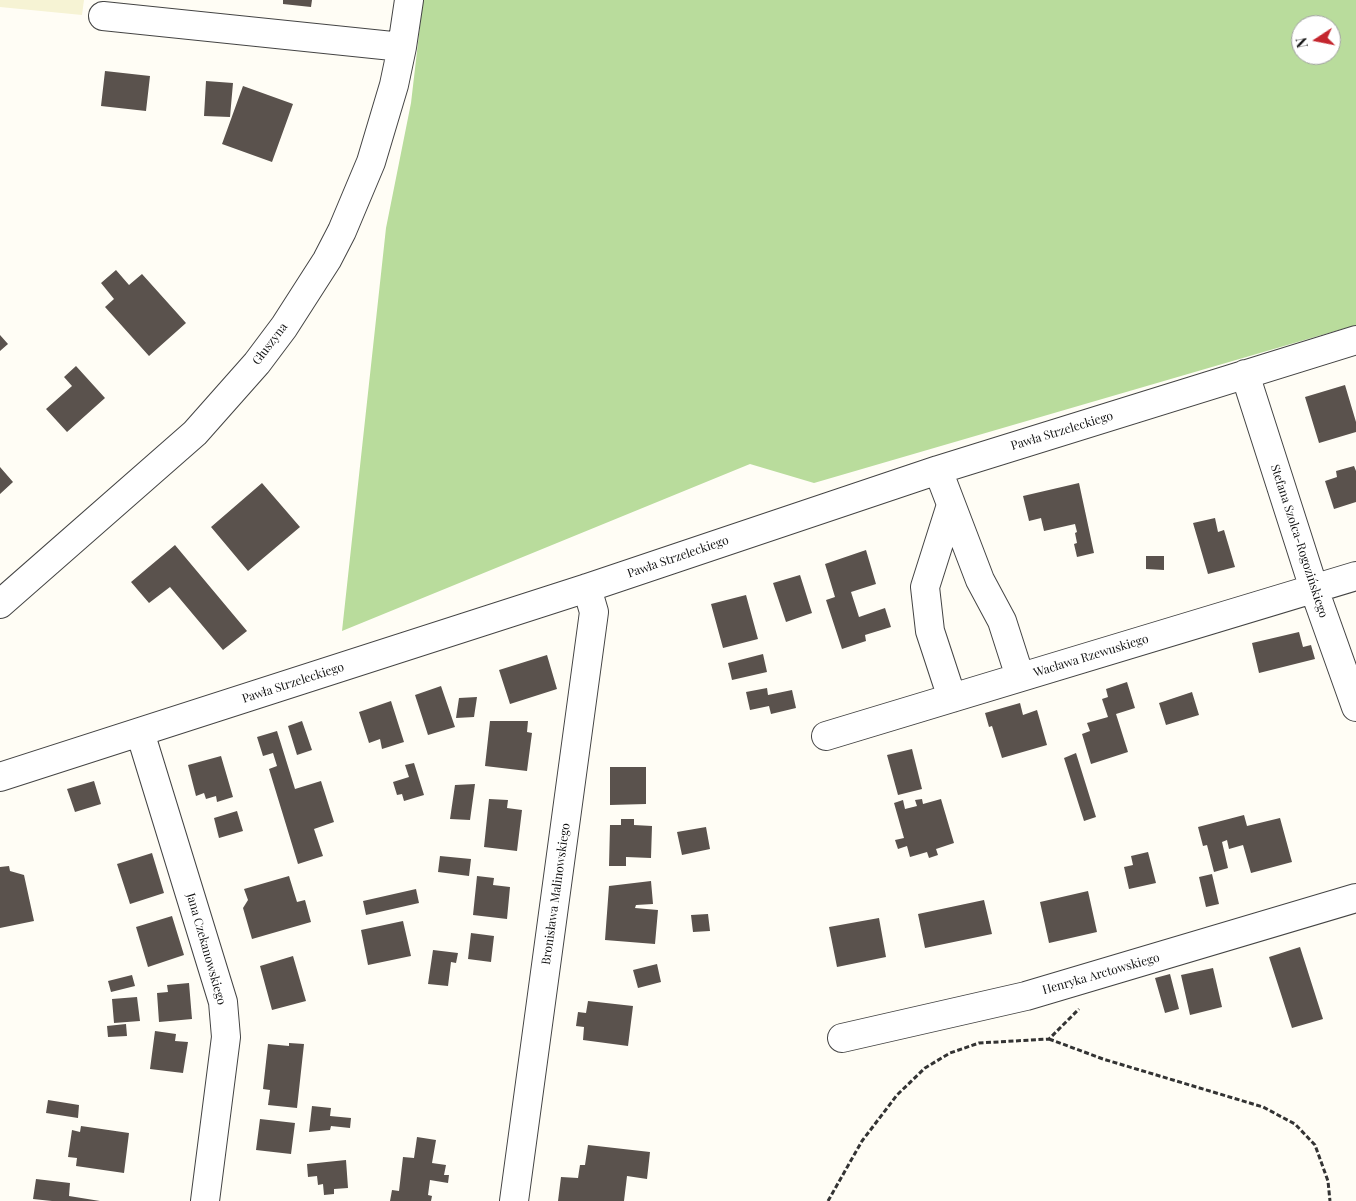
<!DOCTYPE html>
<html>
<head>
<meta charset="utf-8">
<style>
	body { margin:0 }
	#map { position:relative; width:1356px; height:1201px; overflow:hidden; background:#fffdf5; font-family:"Playfair Display",serif }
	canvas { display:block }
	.north { position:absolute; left:1291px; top:15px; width:50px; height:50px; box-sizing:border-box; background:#fff; border:1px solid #a0a0a0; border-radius:50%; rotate:259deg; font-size:14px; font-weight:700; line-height:20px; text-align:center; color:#111 }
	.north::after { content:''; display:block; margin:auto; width:18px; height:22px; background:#c4262e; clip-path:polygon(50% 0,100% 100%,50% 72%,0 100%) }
</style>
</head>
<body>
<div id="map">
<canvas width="1356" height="1201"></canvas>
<div class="north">N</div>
</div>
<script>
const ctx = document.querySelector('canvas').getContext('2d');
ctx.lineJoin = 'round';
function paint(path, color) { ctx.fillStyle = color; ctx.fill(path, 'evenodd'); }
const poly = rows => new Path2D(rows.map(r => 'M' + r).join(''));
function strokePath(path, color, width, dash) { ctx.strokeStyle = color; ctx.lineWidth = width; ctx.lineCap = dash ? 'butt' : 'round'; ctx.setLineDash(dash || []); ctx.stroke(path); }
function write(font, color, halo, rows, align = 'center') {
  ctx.font = font + ' "Playfair Display",serif'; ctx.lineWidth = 5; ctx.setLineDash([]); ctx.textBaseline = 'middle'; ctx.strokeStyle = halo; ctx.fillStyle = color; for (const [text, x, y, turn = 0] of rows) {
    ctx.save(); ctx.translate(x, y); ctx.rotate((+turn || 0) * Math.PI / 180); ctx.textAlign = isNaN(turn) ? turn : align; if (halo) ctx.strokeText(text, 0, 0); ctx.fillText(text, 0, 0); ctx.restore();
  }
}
const farmland = poly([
	[0,0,84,0,82,15,0,7]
]);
const forest = poly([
	[423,0,1356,0,1356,325,814,483,750,464,342,631,386,228,411,103],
	[1301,25,1331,25,1331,55,1301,55]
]);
const building = poly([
	[283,0,312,0,311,7,283,4],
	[105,71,150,76,146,111,101,106],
	[206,81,233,83,230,117,204,116],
	[243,86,293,104,272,162,222,144],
	[116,270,129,285,142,274,186,323,149,356,105,307,114,299,101,283],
	[0,335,8,344,0,351],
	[76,366,105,398,67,432,46,409,72,386,64,377],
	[1345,385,1356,422,1356,432,1319,443,1305,397],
	[1354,466,1356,471,1356,502,1334,509,1325,481,1337,477,1336,471],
	[0,467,13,482,0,494],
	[262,483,300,527,248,571,211,527],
	[1079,483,1094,553,1077,557,1074,544,1077,543,1075,533,1077,532,1075,524,1044,531,1041,518,1029,521,1023,496],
	[1215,518,1218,532,1224,530,1235,567,1208,574,1193,523],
	[175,545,247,631,223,650,170,587,149,603,131,582],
	[866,550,876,584,851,592,859,617,885,608,891,627,865,635,866,641,842,649,826,600,835,597,825,564],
	[1146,556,1164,556,1164,570,1146,569],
	[800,575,812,613,786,622,773,583],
	[746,595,758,639,723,648,711,604],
	[1299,632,1303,647,1311,645,1315,659,1259,673,1252,643],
	[763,654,767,672,732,680,728,663],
	[547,655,557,689,510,704,499,670],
	[1127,682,1135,708,1116,714,1128,752,1091,764,1082,734,1090,731,1087,723,1108,717,1102,699,1108,697,1106,689],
	[441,686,455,727,428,735,415,695],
	[767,688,768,695,792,690,796,708,771,714,769,706,750,710,746,692],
	[1192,692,1199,715,1166,725,1159,703],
	[477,697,474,717,456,718,459,698],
	[391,701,404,742,382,749,380,739,369,743,359,712],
	[1020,703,1023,715,1037,710,1047,745,1002,758,992,726,989,727,985,713],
	[302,721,312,750,297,755,288,726],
	[490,721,528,721,527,732,532,733,527,771,485,766],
	[277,731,295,789,321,781,334,822,314,829,323,856,298,864,269,769,277,766,273,753,263,756,257,737],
	[912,749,922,789,898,795,887,755],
	[1076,753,1096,817,1084,821,1064,758],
	[221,756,233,797,217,802,216,796,206,799,204,793,196,796,188,765],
	[414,763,424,795,404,801,402,794,397,795,393,782,409,777,405,765],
	[610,767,646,767,646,804,610,805],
	[94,781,101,804,75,812,67,789],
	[475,784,470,820,450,819,455,785],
	[489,799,508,800,507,808,522,810,517,851,484,847],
	[922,799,923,804,941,799,954,843,936,849,938,855,929,858,927,852,910,857,907,846,898,849,895,840,904,838,894,803,903,800,905,809,917,806,915,800],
	[237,811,243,831,219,838,214,818],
	[1244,815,1247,826,1280,818,1292,862,1251,873,1243,845,1229,849,1227,840,1222,842,1228,868,1214,872,1207,845,1203,846,1198,827],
	[621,819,634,819,634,825,652,826,651,858,626,857,626,866,609,866,610,825,621,825],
	[706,827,710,849,682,855,677,832],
	[1148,852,1156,883,1129,889,1124,867,1133,865,1131,856],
	[152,853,164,893,130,904,117,864],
	[440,856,471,859,469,876,438,872],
	[9,866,10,871,24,875,34,921,0,928,0,867],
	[1212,874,1219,904,1206,907,1199,877],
	[289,876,297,902,305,900,311,922,252,939,243,908,248,900,244,889],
	[477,876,494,878,493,885,510,887,507,919,473,915],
	[651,881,653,904,636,905,635,908,658,910,655,944,605,940,609,886],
	[416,889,419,903,366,915,363,901],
	[1088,891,1097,932,1049,943,1040,902],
	[984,900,992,934,925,948,918,914],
	[708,914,710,931,693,932,691,915],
	[172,916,184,955,148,967,136,927],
	[879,918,886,957,837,967,829,927],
	[403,921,411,956,368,965,361,930],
	[471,933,494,936,491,962,468,959],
	[1300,947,1323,1019,1292,1028,1269,957],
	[433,950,458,953,456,963,451,962,448,986,428,984],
	[293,956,306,1001,272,1010,260,966],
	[657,964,661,982,638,988,633,970],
	[1213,968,1222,1007,1190,1015,1181,975],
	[1170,974,1179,1009,1165,1013,1155,978],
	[132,975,135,986,111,992,108,981],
	[189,983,192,1019,159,1022,157,993,168,992,167,985],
	[137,997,140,1021,114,1023,112,999],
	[588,1001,633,1006,628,1046,583,1040,584,1027,576,1026,578,1012,586,1013],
	[126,1024,127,1036,108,1037,107,1026],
	[155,1031,176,1034,175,1041,188,1042,183,1073,150,1069],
	[289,1043,304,1044,297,1108,268,1105,270,1090,263,1089,268,1044,289,1046],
	[48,1100,79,1105,78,1118,46,1113],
	[312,1106,331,1108,330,1116,351,1118,350,1128,331,1126,330,1130,309,1132],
	[260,1119,295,1123,291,1154,256,1150],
	[81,1126,129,1133,124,1173,76,1166,77,1158,68,1157,72,1130,80,1132],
	[417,1137,436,1140,432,1163,446,1165,444,1175,449,1175,448,1183,430,1180,428,1195,432,1196,431,1201,390,1201,392,1190,399,1191,403,1157,414,1158],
	[588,1145,650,1152,647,1179,627,1176,624,1201,558,1201,561,1177,578,1178,580,1165,585,1165],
	[346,1160,348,1188,334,1189,334,1194,324,1195,323,1184,318,1185,317,1176,308,1177,307,1164],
	[36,1179,70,1183,69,1196,100,1201,52,1201,33,1199]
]);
const path = poly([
	[1049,1039,1103,1059,1263,1107,1295,1124,1315,1145,1328,1181,1330,1201],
	[828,1201,862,1141,897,1095,925,1068,950,1053,979,1043,1049,1039,1079,1009]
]);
const minor = poly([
	[103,16,402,47],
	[1245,374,1314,589,1356,707],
	[938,470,980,580,1002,621,1020,677],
	[951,505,925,587,930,631,952,698],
	[0,604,195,433,257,363,284,327,327,260,342,231,371,162,394,85,402,47,409,0],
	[140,732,223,1002,226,1037,205,1201],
	[826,736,1356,576],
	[0,777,587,588,938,470,1356,340],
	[842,1038,1026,996,1356,898],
	[514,1201,594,612,587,588]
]);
const streetNames = [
	["Głuszyna",270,344,-53],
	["Pawła Strzeleckiego",1062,431,-17],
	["Stefana Szolca-Rogozińskiego",1299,541,72],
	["Pawła Strzeleckiego",678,557,-19],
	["Wacława Rzewuskiego",1091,656,-17],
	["Pawła Strzeleckiego",293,683,-18],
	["Bronisława Malinowskiego",556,894,-82],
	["Jana Czekanowskiego",206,949,74],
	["Henryka Arctowskiego",1101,974,-16]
];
paint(farmland, '#f6f3d4');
paint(forest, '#b9dc9c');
paint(building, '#5a524d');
strokePath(minor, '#444', 30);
strokePath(path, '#333', 3, [5, 2.5]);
strokePath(minor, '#fff', 28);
write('12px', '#111', '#fff', streetNames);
</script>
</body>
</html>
